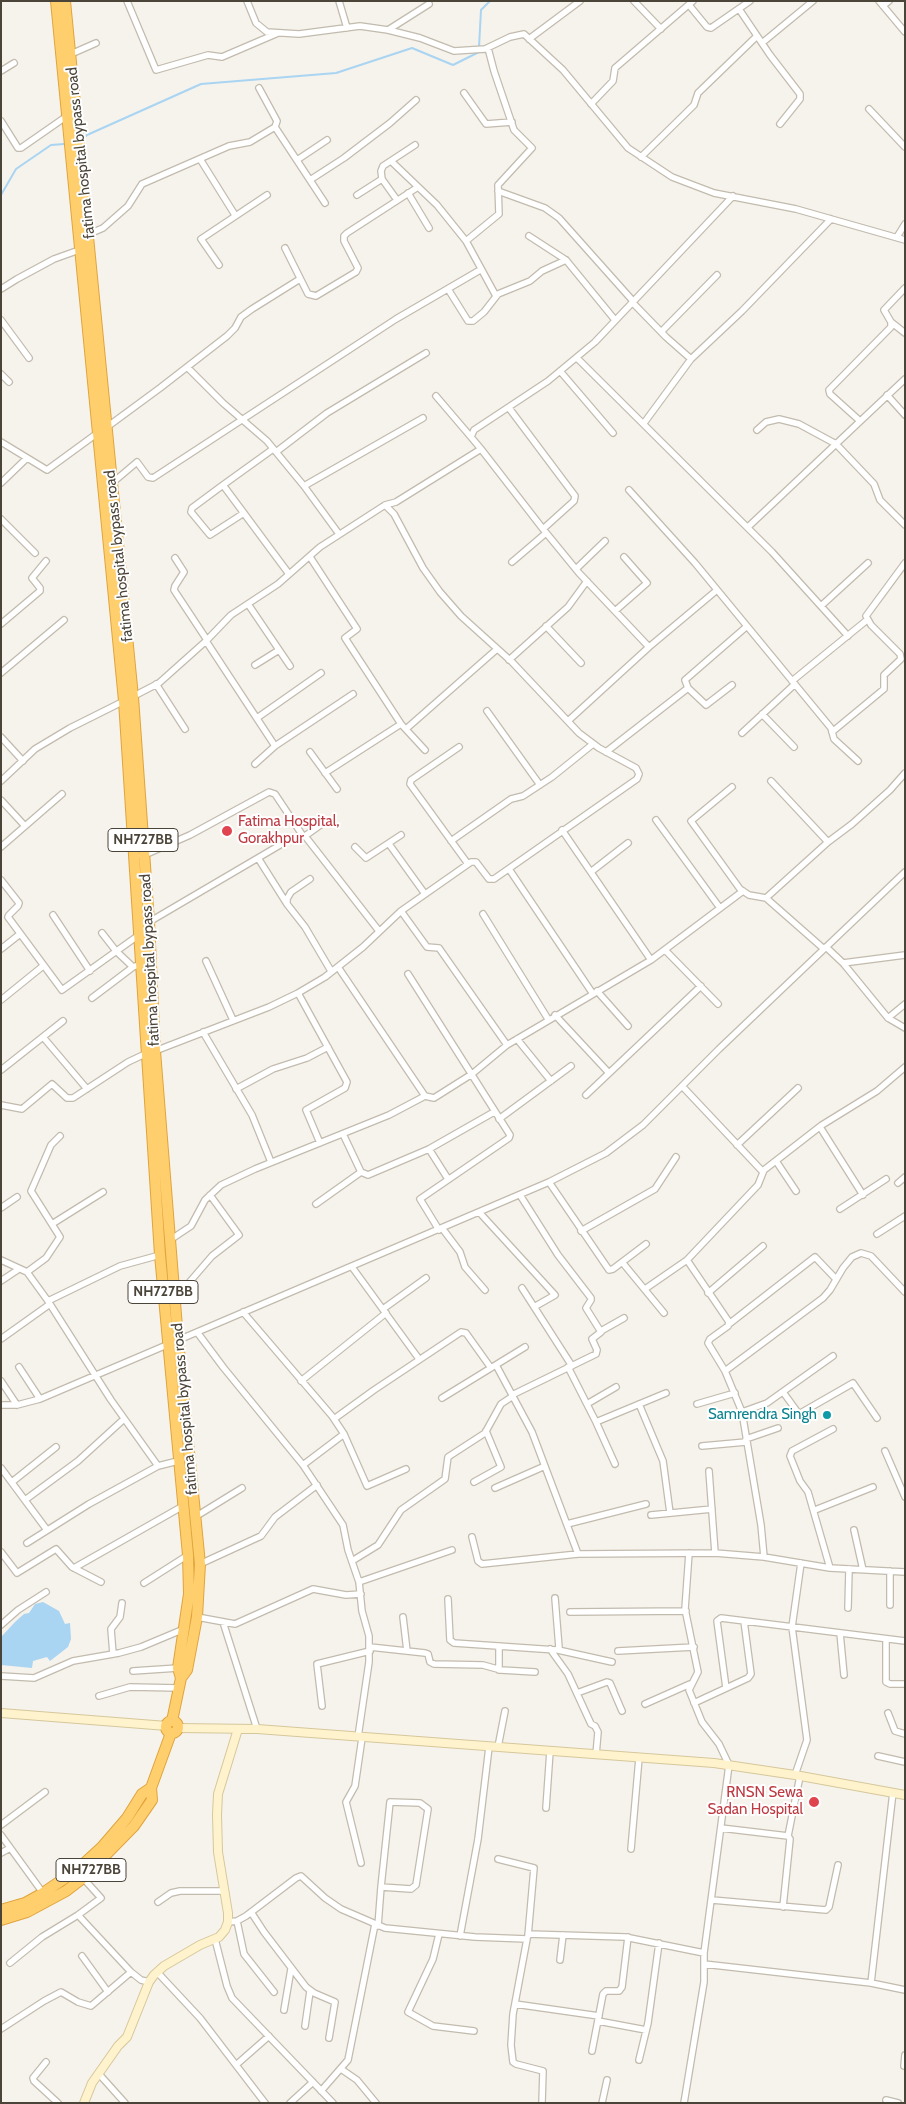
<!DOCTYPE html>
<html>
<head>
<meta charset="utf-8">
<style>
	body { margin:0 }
	#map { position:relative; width:906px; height:2104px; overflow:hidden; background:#f6f3ec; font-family:Cabin,sans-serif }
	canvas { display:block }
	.frame { position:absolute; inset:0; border:2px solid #4b4439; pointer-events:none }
</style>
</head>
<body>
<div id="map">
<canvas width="906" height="2104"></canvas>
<div class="frame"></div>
</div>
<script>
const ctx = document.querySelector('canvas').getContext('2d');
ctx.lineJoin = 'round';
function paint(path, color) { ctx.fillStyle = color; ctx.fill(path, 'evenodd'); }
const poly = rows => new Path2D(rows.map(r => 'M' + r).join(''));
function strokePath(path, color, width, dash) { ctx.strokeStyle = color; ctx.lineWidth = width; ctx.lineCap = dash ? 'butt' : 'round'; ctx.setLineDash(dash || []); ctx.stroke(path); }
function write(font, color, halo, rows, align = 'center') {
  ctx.font = font + ' Cabin,sans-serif'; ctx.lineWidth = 4; ctx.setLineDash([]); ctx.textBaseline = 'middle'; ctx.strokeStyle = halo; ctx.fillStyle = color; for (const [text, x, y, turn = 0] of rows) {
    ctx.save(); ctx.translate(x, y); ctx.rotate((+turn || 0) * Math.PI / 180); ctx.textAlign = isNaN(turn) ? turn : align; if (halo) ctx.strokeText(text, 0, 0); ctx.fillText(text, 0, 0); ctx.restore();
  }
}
const water = poly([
	[43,1602,59,1611,65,1624,70,1623,71,1639,68,1647,50,1661,47,1657,33,1661,32,1668,1,1665,2,1636,15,1622,24,1614,29,1613,35,1604]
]);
const stream = poly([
	[479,47,481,10,490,1],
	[83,139,87,135,201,84,336,73,412,48,453,65,479,52],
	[1,195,16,169,51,145,64,144]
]);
const street = poly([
	[127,1,156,70,208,55,222,57,278,33],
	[247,1,256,23,267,32,299,34,360,26,388,30,420,38,454,51,485,49,510,37,524,34,563,70,628,148,672,177,714,193,796,209,905,240],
	[339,1,347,28],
	[634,1,661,29],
	[879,1,905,32],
	[689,5,707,27,711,28,750,1],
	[883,6,889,1],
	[739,9,770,55,800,94,800,99,780,124],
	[388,30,429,4],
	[529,39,580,1],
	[762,43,813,1],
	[71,54,96,43],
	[1,71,14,63],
	[464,93,486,124,512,122],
	[591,104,613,81,615,68,693,1],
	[869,109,905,147],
	[1,121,18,148,21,148,67,116],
	[275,127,325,203],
	[641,157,694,105,698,93,757,36],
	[200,159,235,215],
	[297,160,327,140],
	[391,161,437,205,466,241,496,296],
	[382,179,397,200],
	[310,180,344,158,390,123,416,100],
	[498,191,545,208,559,218,633,301],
	[408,193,429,228],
	[357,195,382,179,381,171,383,166,415,145],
	[89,234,103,228,128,206,142,184,229,146,250,142,275,127,277,121,259,88],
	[529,236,566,260,615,320],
	[897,237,905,224],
	[466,241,499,214,498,185,532,148,514,130,494,71,488,48],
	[285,248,308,294,316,296,356,272,358,268,344,241,344,236,347,233,418,187],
	[219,265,201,239,267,195],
	[1,289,17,279,54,259,82,249],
	[448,289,468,321,473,321,484,312,498,294,530,281,542,271,566,260],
	[632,302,666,337,691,359],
	[1,320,29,358],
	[891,322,905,333],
	[661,332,717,275],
	[577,358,772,552,848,636],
	[187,367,223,403,267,441,304,486,339,534],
	[560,371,613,433],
	[1,374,9,382],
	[887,395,905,415],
	[436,396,471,437],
	[860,421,830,394,829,390,891,327,891,322,884,310,905,288],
	[644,423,691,359,742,311,831,219],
	[107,427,160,388,227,336,235,328,241,317,252,309,300,279],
	[757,430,766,422,779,419,799,424,836,444,874,484,880,500,905,525],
	[1,442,47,470,99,432],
	[273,449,223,485,289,574],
	[481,449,543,529,574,501,575,496,509,408],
	[276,452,327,413,426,353],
	[1,483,27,458],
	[111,484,137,462,148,477,153,478,396,319,480,270],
	[223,485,192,508,191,512,210,535,244,513],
	[304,486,423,418],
	[629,490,695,563,831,728,834,739,858,761],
	[385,505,396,502,481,449,471,437,474,430,548,381,595,342,733,196],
	[1,519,35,553],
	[748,527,905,379],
	[543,529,579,573,649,647],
	[310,557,357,629,345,638,401,724,425,750],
	[175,558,184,572,175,586,174,590,207,640],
	[512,562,546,533],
	[576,569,605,541],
	[248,604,290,666],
	[821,606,868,563],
	[615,611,647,583,624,557],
	[1,624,40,591,40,588,32,578,46,561],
	[546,626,581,663],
	[206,641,275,746],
	[509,660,568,607,587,581],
	[255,665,279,650],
	[1,673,64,620],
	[792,681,867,620],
	[156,684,185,729],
	[732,685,706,705,688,688,685,680,746,627],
	[132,697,159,683,206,641,231,615,278,584,320,547,385,505,394,514,423,568,440,592,461,616,512,662,579,733,599,748,636,768,639,774,637,779,494,879,489,879,476,862,471,862,401,911,363,947,325,977,298,993,269,1007,155,1051],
	[487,711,540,785],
	[762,714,794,747],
	[257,718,321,673],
	[568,721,649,647,717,590],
	[406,729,497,649],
	[832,732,884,689,884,675,901,659,900,654,871,625,866,616,905,563],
	[742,733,795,684],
	[1,737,23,761],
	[459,747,411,780,410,784,468,864],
	[310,752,337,789],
	[606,752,688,688],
	[255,764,275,746,353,694],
	[325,773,401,724],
	[1,781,35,749,70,728,124,701],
	[771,781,828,842],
	[732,787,691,821,740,889,749,895,766,898,828,842,852,824,890,790,905,773],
	[1,800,25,826],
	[656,820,720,908],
	[562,830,651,960],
	[305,836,379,931],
	[451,841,511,799,523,796,552,777,593,744],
	[389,844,425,894],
	[1,847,62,794],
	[355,847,366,858,401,835],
	[142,856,190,835,269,792,275,794,303,836,305,836,326,821],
	[258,858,287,904],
	[509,869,593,994],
	[592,871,628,843],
	[310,879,291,892,287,899,287,904,305,927,331,971],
	[1,880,19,903,18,906,9,915,8,917,62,990,139,935],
	[766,898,824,949],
	[401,911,427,947,439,948,507,1045],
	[483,914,548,1019],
	[53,915,90,971],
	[138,923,149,922,280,845],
	[102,933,116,951,133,967,141,964],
	[826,947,843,963,888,1018,905,1004],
	[1,949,20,934],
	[665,950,718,1004],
	[206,961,233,1020],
	[843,963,905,955],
	[408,974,510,1135,509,1138,420,1199,439,1230],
	[597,991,628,1026],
	[298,993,347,1082,345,1088,306,1110,320,1143],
	[92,998,133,967],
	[1,1000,43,966],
	[555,1015,609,1073],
	[888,1018,905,1028],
	[203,1032,252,1115,271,1162],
	[43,1037,87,1089],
	[517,1039,551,1081],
	[1,1070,63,1021],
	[682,1086,763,1172],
	[236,1089,273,1069,307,1058,328,1047],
	[586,1095,701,986],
	[425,1096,434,1098,472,1074,507,1045,651,960,743,891],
	[1,1105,22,1109,52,1084,67,1098,73,1098,128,1062,145,1054],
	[499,1119,571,1066],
	[820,1127,863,1195],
	[343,1134,361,1172,368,1175,429,1149,494,1112],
	[737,1145,798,1088],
	[429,1149,448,1179],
	[776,1161,796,1191],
	[549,1182,609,1270,613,1269,646,1244],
	[898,1183,905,1177],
	[316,1204,361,1172],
	[1,1208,17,1197],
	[840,1209,886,1179],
	[479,1212,555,1295,534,1307],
	[52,1224,103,1192],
	[442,1228,460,1252,465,1267,485,1290],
	[581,1231,655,1189,676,1157],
	[877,1234,905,1216],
	[170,1240,191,1226,205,1200,221,1185,255,1169,389,1115,425,1096,338,967],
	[160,1255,120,1266,48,1301,111,1400,158,1466,178,1461],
	[1,1260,27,1272,48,1301],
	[622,1262,664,1313],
	[352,1267,419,1359],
	[27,1272,46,1258,60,1237,31,1191,51,1145,60,1136],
	[1,1281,19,1269],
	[522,1288,572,1366],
	[645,1289,687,1260],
	[174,1290,187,1285,212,1256,239,1235,210,1195],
	[708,1293,763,1246],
	[383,1309,426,1278],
	[243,1312,332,1416,344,1434,367,1486,406,1469],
	[729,1324,815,1257,835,1278],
	[601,1331,624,1318],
	[197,1332,223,1367,303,1465,343,1525,348,1550,359,1582,362,1611,369,1636,369,1662,358,1737],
	[1,1339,50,1304],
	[496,1365,532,1432,578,1554],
	[19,1367,40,1399],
	[568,1367,596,1422,615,1464],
	[725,1371,823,1298,830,1290,843,1268,852,1257,861,1253,871,1256,905,1292],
	[1,1381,17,1405],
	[301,1381,386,1313],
	[783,1392,799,1414,853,1383,877,1418],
	[512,1395,596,1354,597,1350,592,1339,601,1332,586,1308,591,1300,591,1298,558,1255,520,1195],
	[442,1398,525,1347],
	[587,1404,616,1387],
	[639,1404,663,1461,670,1513],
	[697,1404,735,1393],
	[1,1405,17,1405,40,1399,549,1182,606,1153,643,1125,719,1049,905,872],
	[742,1412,767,1403,833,1356],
	[334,1419,374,1390,461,1332,466,1333,491,1368],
	[596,1422,666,1393],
	[746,1439,778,1428],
	[702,1446,746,1442],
	[885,1451,905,1497],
	[303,1465,344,1434],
	[1,1468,47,1530],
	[709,1471,715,1553],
	[12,1482,56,1447],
	[474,1482,501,1467,486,1431],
	[495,1488,545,1466],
	[25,1500,78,1461,124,1419],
	[815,1510,873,1487],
	[651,1515,712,1509],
	[195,1517,242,1488],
	[567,1524,646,1504],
	[854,1530,863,1570],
	[472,1537,478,1561,482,1564,578,1554,715,1553,764,1557,830,1568,905,1572],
	[27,1543,89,1504,158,1466],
	[1,1552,17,1573,56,1549,72,1567,101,1582],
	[764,1557,761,1525,742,1412,725,1371,708,1343,710,1339,728,1326,729,1322,687,1260,758,1185,764,1170,822,1125,877,1091,905,1067],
	[352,1561,378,1545,401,1510,445,1479,448,1457,485,1433,501,1404,513,1396],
	[200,1564,261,1536,275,1517,317,1485],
	[74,1568,183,1506],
	[830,1568,808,1492,800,1481,790,1456,792,1451,833,1429],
	[359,1582,452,1550],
	[144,1583,188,1555],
	[448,1599,450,1640,454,1643,556,1650,559,1648,555,1598],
	[890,1605,890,1571],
	[848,1608,849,1569],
	[570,1612,686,1611],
	[197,1617,235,1624,313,1589,346,1595,361,1594],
	[403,1617,407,1651],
	[223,1622,257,1729],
	[1,1625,18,1610,46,1592],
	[840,1633,844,1675],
	[886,1639,886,1682,890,1684,905,1684],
	[370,1647,425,1653,428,1654,430,1662,434,1664,483,1665,501,1670,535,1672],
	[550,1649,568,1674,591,1724,595,1726,598,1732,596,1755],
	[558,1650,612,1662],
	[618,1651,694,1647],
	[113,1654,111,1629,120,1617,122,1603],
	[499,1670,499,1646],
	[133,1671,178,1668],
	[1,1676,34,1678,73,1661,119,1653,141,1647,184,1629],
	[726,1688,717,1621,721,1618,905,1641],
	[577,1693,607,1682,610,1683,622,1711],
	[99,1696,130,1687,179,1688],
	[694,1703,748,1678,751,1674,744,1621],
	[645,1704,690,1684],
	[322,1706,317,1664,370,1651],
	[888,1713,895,1731,905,1734],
	[498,1747,505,1711],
	[878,1756,905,1762],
	[795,1775,807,1740,792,1627,801,1563],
	[546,1808,550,1751],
	[1,1825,45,1792],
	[721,1828,788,1836,790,1839,783,1907],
	[1,1835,43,1893],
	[788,1836,800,1776],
	[631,1849,639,1758],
	[1,1853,10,1848],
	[498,1859,534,1868,528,1936],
	[361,1863,346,1802,355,1786,362,1738],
	[83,1878,101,1898,78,1915,131,1972,141,1980,149,1982],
	[712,1900,826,1910,829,1907,838,1865],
	[158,1902,171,1893,180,1891,224,1891],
	[251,1912,264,1932,306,1987,314,1993,335,2002,329,2038],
	[237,1921,244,1954,274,1992],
	[228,1922,237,1921,246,1916,296,1878,301,1876,325,1898,341,1909,385,1928,475,1937,527,1939,513,2014,511,2045,513,2062,516,2064,543,2071,542,2103],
	[378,1926,381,1887,390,1802,420,1803,428,1809,416,1885,411,1889,381,1887],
	[439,1934,433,1959,408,2012,433,2026,474,2031],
	[528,1934,625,1937,704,1953],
	[460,1936,478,1839,489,1747],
	[215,1939,227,1986,232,1998,333,2103],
	[82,1956,108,1992],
	[560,1960,563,1935],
	[10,1963,42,1937,78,1915],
	[704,1964,871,1983,905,1990],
	[157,1972,200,2018,265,2103],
	[871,1983,893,1792],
	[515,2004,599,2016],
	[284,2010,291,1969],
	[598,2021,646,2030],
	[305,2026,310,1991],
	[1,2029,44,2001,61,1992,78,2002,91,2006,131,1972],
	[592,2051,603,1994,606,1991,619,1991,622,1987,628,1937],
	[639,2060,648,2023,659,1943],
	[46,2062,33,2078,34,2081,58,2103],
	[236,2065,269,2036],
	[904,2066,905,2055],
	[341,2069,357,2080,376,2103],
	[99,2074,125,2103],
	[321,2091,348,2060,375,1924],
	[886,2100,898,2103],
	[290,2103,313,2082],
	[602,2103,607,2080],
	[684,2103,704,1982,704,1953,729,1765,719,1744,702,1722,689,1690,698,1672,685,1609,689,1553]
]);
const secondary = poly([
	[1,1713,167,1726],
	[178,1728,257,1729,714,1763,795,1775,905,1795],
	[84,2103,92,2083,118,2046,127,2037,149,1982,154,1975,164,1966,200,1945,219,1937,225,1930,228,1922,228,1913,218,1852,217,1815,218,1794,238,1729]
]);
const highway = poly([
	[56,1,124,701,160,1255,188,1555,189,1594,178,1668,181,1678],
	[65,1,133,697,149,922,155,1051,178,1340,200,1564,197,1617,187,1670,181,1678,172,1721],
	'166 1727a6 6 0 1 1 12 0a6 6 0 1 1-12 0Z',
	[1,1910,25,1903,43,1893,77,1870,102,1847,127,1818,142,1794,151,1788],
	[1,1920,27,1912,66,1891,83,1878,134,1826,152,1800,151,1788,171,1733]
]);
const markers = [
	[227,831,6,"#e0444e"],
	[827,1415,5,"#0f9aa8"],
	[814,1802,6,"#e0444e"]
];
const shields = [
	[143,840,70],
	[163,1292,70],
	[91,1870,70]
];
const shieldNames = [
	["NH727BB",143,840],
	["NH727BB",163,1292],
	["NH727BB",91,1870]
];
const streetNames = [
	["fatima hospital bypass road",81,153,-96],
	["fatima hospital bypass road",119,556,-96],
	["fatima hospital bypass road",150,960,-93],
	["fatima hospital bypass road",185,1409,-95]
];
const healthNames = [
	["Fatima Hospital,",238,822],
	["Gorakhpur",238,839],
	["RNSN Sewa",803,1793,"right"],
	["Sadan Hospital",803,1810,"right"]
];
const cultureNames = [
	["Samrendra Singh",817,1415]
];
paint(water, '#a9d4f2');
strokePath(stream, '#a9d4f2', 2);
strokePath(street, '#c2bbae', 8);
strokePath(secondary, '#d6c79b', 10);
strokePath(highway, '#e0a43c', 12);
strokePath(street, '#fff', 5.5);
strokePath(secondary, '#fff3cd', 8);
strokePath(highway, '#ffcf6e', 10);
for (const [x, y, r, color] of markers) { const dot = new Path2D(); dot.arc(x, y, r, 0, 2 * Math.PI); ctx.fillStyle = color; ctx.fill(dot); strokePath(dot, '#fff', 2); }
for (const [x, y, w] of shields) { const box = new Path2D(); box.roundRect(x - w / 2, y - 11.5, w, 23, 4); ctx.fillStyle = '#fff'; ctx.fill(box); strokePath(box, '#4b4439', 1); }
write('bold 14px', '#4b4439', null, shieldNames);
write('15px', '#4b4439', '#fff', streetNames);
write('15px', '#be3a42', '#fff', healthNames, 'left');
write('15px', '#0d838f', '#fff', cultureNames, 'right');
</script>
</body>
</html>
